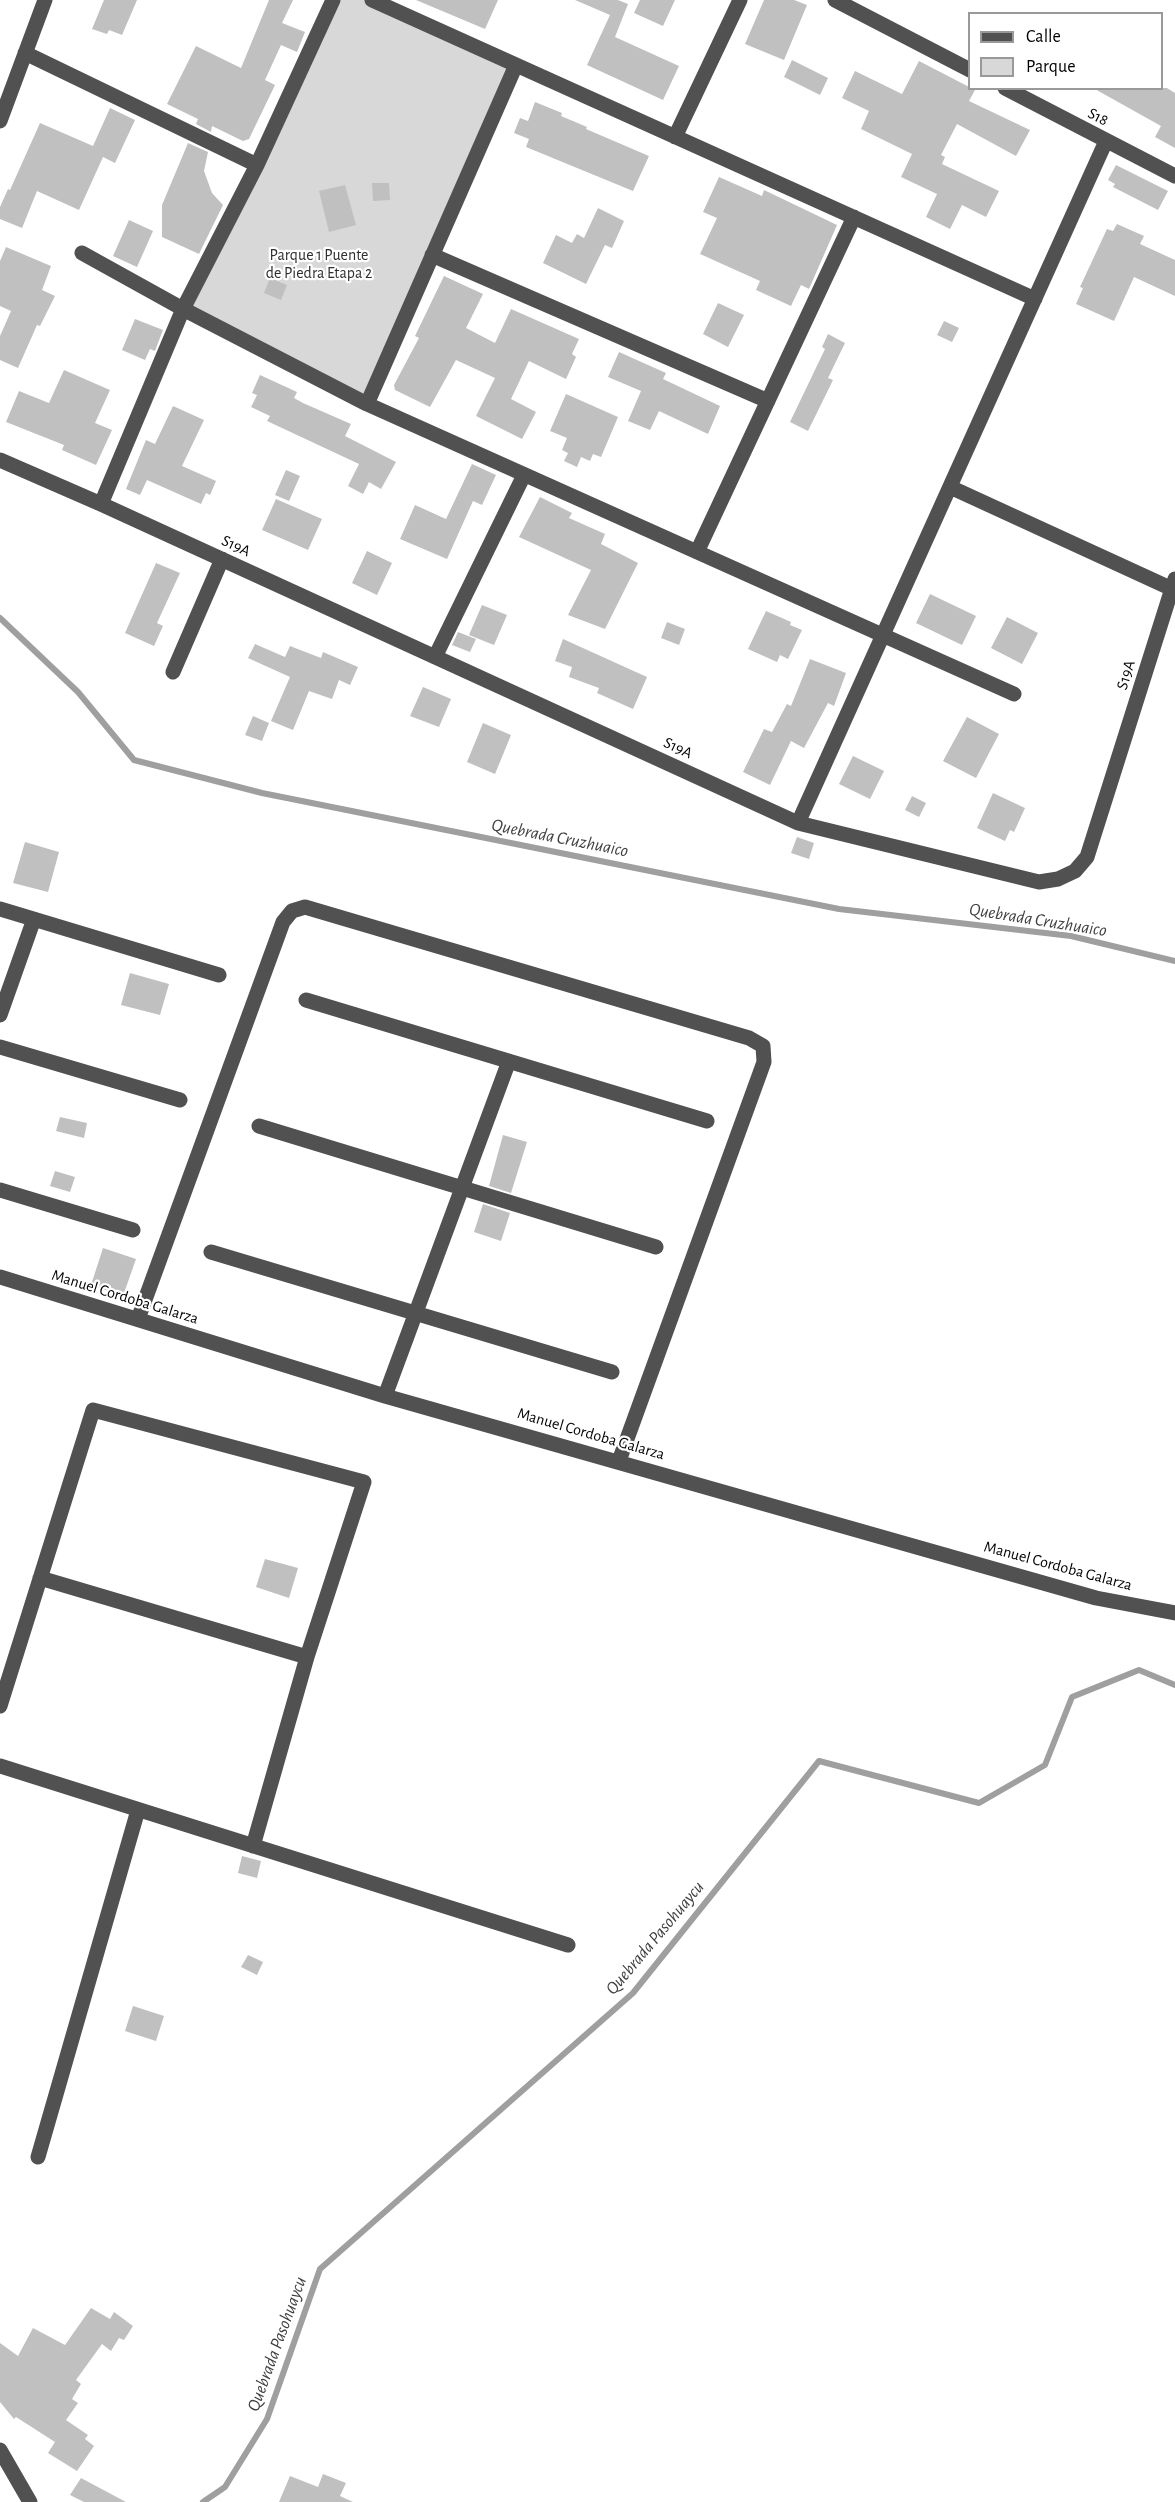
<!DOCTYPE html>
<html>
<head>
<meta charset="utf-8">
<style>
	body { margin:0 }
	#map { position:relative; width:1175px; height:2502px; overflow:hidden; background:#fff; font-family:"Alegreya Sans",sans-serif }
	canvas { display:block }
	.legend { position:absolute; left:968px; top:12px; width:195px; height:78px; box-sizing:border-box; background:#fff; border:2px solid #999; margin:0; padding:8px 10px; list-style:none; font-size:18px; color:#000 }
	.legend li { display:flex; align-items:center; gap:12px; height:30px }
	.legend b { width:30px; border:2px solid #999 }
</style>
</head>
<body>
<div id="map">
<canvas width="1175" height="2502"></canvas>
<ul class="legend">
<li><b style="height:8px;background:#515151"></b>Calle</li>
<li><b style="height:16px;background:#d8d8d8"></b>Parque</li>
</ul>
</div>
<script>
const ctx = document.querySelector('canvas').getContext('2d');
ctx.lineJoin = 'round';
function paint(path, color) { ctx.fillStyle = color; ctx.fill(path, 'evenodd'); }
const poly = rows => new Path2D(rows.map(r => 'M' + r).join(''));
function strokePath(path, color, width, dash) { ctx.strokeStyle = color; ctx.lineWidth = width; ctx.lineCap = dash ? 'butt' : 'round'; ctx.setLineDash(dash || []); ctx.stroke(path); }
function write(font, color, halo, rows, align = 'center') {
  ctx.font = font + ' "Alegreya Sans",sans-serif'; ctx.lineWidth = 4.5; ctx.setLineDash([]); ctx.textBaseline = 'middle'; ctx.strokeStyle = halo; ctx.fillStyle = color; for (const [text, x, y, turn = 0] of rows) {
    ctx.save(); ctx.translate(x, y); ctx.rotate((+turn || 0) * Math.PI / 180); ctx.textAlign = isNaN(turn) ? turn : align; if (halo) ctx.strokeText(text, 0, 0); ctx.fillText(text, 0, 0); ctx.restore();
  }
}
const green = poly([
	[333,0,372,0,516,65,367,404,183,309]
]);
const stream = poly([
	[0,618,78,692,134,760,262,793,839,909,1071,936,1175,961],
	[203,2502,225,2487,267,2419,320,2269,633,1993,819,1761,979,1803,1045,1765,1072,1697,1139,1670,1175,1685]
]);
const building = poly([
	[104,0,137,0,122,35,109,30,107,34,92,29],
	[269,0,293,0,282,23,305,32,297,52,281,45,265,80,275,85,249,139,243,141,212,126,211,132,196,124,198,119,167,104,196,46,241,68],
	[416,0,498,0,485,29],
	[575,0,618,0,628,4,615,37,679,66,663,100,587,65,610,15],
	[640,0,675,0,663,26,634,13],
	[764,0,794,0,807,5,784,60,745,44],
	[792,60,828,78,820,95,784,77],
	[919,61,975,90,969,101,1030,130,1016,156,957,124,941,155,945,157,942,164,999,191,986,217,962,205,950,229,926,217,937,194,901,177,912,154,861,129,869,111,842,98,855,71,902,94],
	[1093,88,1167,88,1175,93,1175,148,1155,137,1161,126],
	[535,102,562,113,561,116,587,127,586,129,649,156,633,191,526,147,529,139,514,133,520,118,528,121],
	[110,108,135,120,115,163,103,157,79,210,37,191,22,228,0,219,0,207,8,189,10,190,40,123,93,146],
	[188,143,208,152,204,171,212,193,223,205,199,254,162,237,162,205],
	[1116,165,1168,191,1158,210,1113,187,1115,184,1108,180],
	[719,177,762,196,764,190,837,225,809,289,801,285,791,306,756,290,760,281,700,254,717,218,703,212],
	[372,183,389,183,390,200,373,201],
	[345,185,356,225,329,232,319,191],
	[598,208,624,221,612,248,605,245,586,284,543,263,556,235,572,243,577,234,584,238],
	[129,220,153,231,137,267,113,256],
	[1117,224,1144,236,1140,244,1175,260,1175,296,1134,277,1114,321,1076,304,1083,288,1080,287,1107,229,1113,231],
	[6,247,51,266,42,290,55,296,40,326,37,325,18,368,0,360,0,336,11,311,0,306,0,261],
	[444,276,483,294,466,328,495,343,511,309,579,339,572,354,576,357,566,379,529,361,511,399,536,412,522,439,476,416,495,378,456,360,430,407,395,390,394,385,419,338,415,336],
	[270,278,287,285,281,300,264,293],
	[718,303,744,315,728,347,703,334],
	[135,319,163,330,155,351,150,349,145,360,122,350],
	[944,321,959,328,952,342,937,335],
	[828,334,845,343,828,378,833,380,808,431,790,422,825,349,822,347],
	[619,352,666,373,663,379,720,406,708,434,659,411,650,430,628,421,641,391,608,377],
	[64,370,110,390,95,423,112,430,96,465,62,450,64,445,6,422,19,391,49,403],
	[260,375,297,392,294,398,303,403,351,424,345,436,396,462,381,489,369,482,363,494,348,486,359,464,267,421,270,416,251,407,257,395,252,393],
	[566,394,618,417,601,457,593,454,590,461,581,457,577,467,564,461,568,453,562,450,567,438,550,431],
	[173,406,204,420,182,466,216,481,210,495,206,493,201,504,147,480,140,495,126,489,146,440,155,444],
	[472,464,496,475,482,505,473,501,447,559,400,539,415,505,446,519],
	[286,470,300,476,289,501,275,495],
	[540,497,572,513,569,518,605,534,601,544,638,563,605,629,568,615,591,570,519,537],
	[276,499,322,519,308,550,262,530],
	[367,551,392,563,377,595,352,583],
	[156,563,180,573,157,623,163,626,154,646,125,633],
	[930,594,976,616,962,645,916,623],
	[482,605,507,615,494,645,469,635],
	[766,611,791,622,790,625,802,630,788,659,780,655,777,662,748,649],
	[1007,617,1038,633,1022,664,991,648],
	[667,622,685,629,679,645,661,638],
	[458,632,476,639,470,652,452,645],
	[563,639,647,677,633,709,597,693,599,688,569,677,572,667,555,661],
	[255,644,285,657,290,646,321,658,323,652,358,667,350,685,339,680,332,699,309,691,293,730,271,721,290,677,248,658],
	[810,659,846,673,834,706,828,703,804,748,791,741,770,785,743,772,764,729,772,732,787,704,791,706],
	[423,687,451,699,439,727,410,716],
	[253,716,269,723,262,741,245,735],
	[967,717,999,734,976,778,943,761],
	[483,723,511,735,495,774,467,762],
	[853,756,884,771,870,799,839,784],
	[993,793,1025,808,1014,832,1010,830,1005,841,977,828],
	[912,796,926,803,919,817,905,810],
	[797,837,814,843,809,859,791,853],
	[25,842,59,852,48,892,13,883],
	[130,973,169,984,160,1015,121,1005],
	[60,1117,87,1123,84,1138,56,1131],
	[503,1135,527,1142,511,1193,489,1186],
	[55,1171,75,1177,70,1192,50,1186],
	[483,1204,510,1213,501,1241,474,1232],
	[103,1248,136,1259,123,1296,91,1285],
	[265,1559,298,1568,289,1598,256,1587],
	[242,1856,261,1861,257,1878,238,1873],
	[248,1955,263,1962,257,1975,241,1967],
	[133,2006,164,2016,156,2041,125,2031],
	[91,2308,110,2319,114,2312,133,2326,124,2340,119,2338,111,2351,102,2344,76,2380,81,2384,72,2399,78,2403,66,2420,88,2435,85,2439,94,2446,77,2471,48,2453,55,2442,16,2417,14,2419,0,2402,0,2343,18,2356,33,2328,65,2345],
	[323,2474,346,2483,340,2496,353,2502,279,2502,290,2476,318,2487],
	[81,2478,126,2502,84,2502,70,2495]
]);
const minor = poly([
	[372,0,1035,299],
	[835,0,970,70],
	[25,53,257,165],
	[1005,88,1175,176],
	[0,121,45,0],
	[675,137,740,0],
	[82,253,183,309,367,404,1014,694],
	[432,255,768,401],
	[367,404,516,65],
	[0,460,101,504,798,823,1039,882,1058,879,1075,871,1087,857,1175,579],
	[950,487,1172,589],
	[101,504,183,309,257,165,333,0],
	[697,552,854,217],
	[435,657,524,475],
	[173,672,222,559],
	[798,823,1106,141],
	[0,909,219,975],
	[306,1000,707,1121],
	[0,1015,34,919],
	[0,1047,180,1100],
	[259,1126,656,1247],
	[0,1190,133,1230],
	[211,1252,612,1372],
	[0,1277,385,1396,1096,1598,1175,1613],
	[138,1319,283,922,292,911,305,907,749,1038,763,1046,764,1062,619,1461],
	[385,1396,509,1061],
	[40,1578,307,1657],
	[0,1706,93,1410,364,1482,307,1657,253,1846],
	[0,1766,568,1945],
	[38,2157,138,1810],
	[0,2450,30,2502]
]);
const streetNames = [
	["S18",1098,117,27],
	["S19A",236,546,25],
	["S19A",1126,675,-73],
	["S19A",678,748,25],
	["Manuel Cordoba Galarza",125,1297,17],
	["Manuel Cordoba Galarza",591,1434,16],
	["Manuel Cordoba Galarza",1058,1566,15]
];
const parkNames = [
	["Parque 1 Puente",319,255],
	["de Piedra Etapa 2",319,273]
];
const waterNames = [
	["Quebrada Cruzhuaico",560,838,11],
	["Quebrada Cruzhuaico",1038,920,9],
	["Quebrada Pasohuaycu",655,1938,-50],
	["Quebrada Pasohuaycu",277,2344,-70]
];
paint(green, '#d8d8d8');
strokePath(stream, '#9f9f9f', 6);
paint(building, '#c0c0c0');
strokePath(minor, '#515151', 15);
write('16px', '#000', '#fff', streetNames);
write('16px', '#2f2f2f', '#fff', parkNames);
write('italic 18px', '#404040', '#fff', waterNames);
</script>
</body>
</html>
